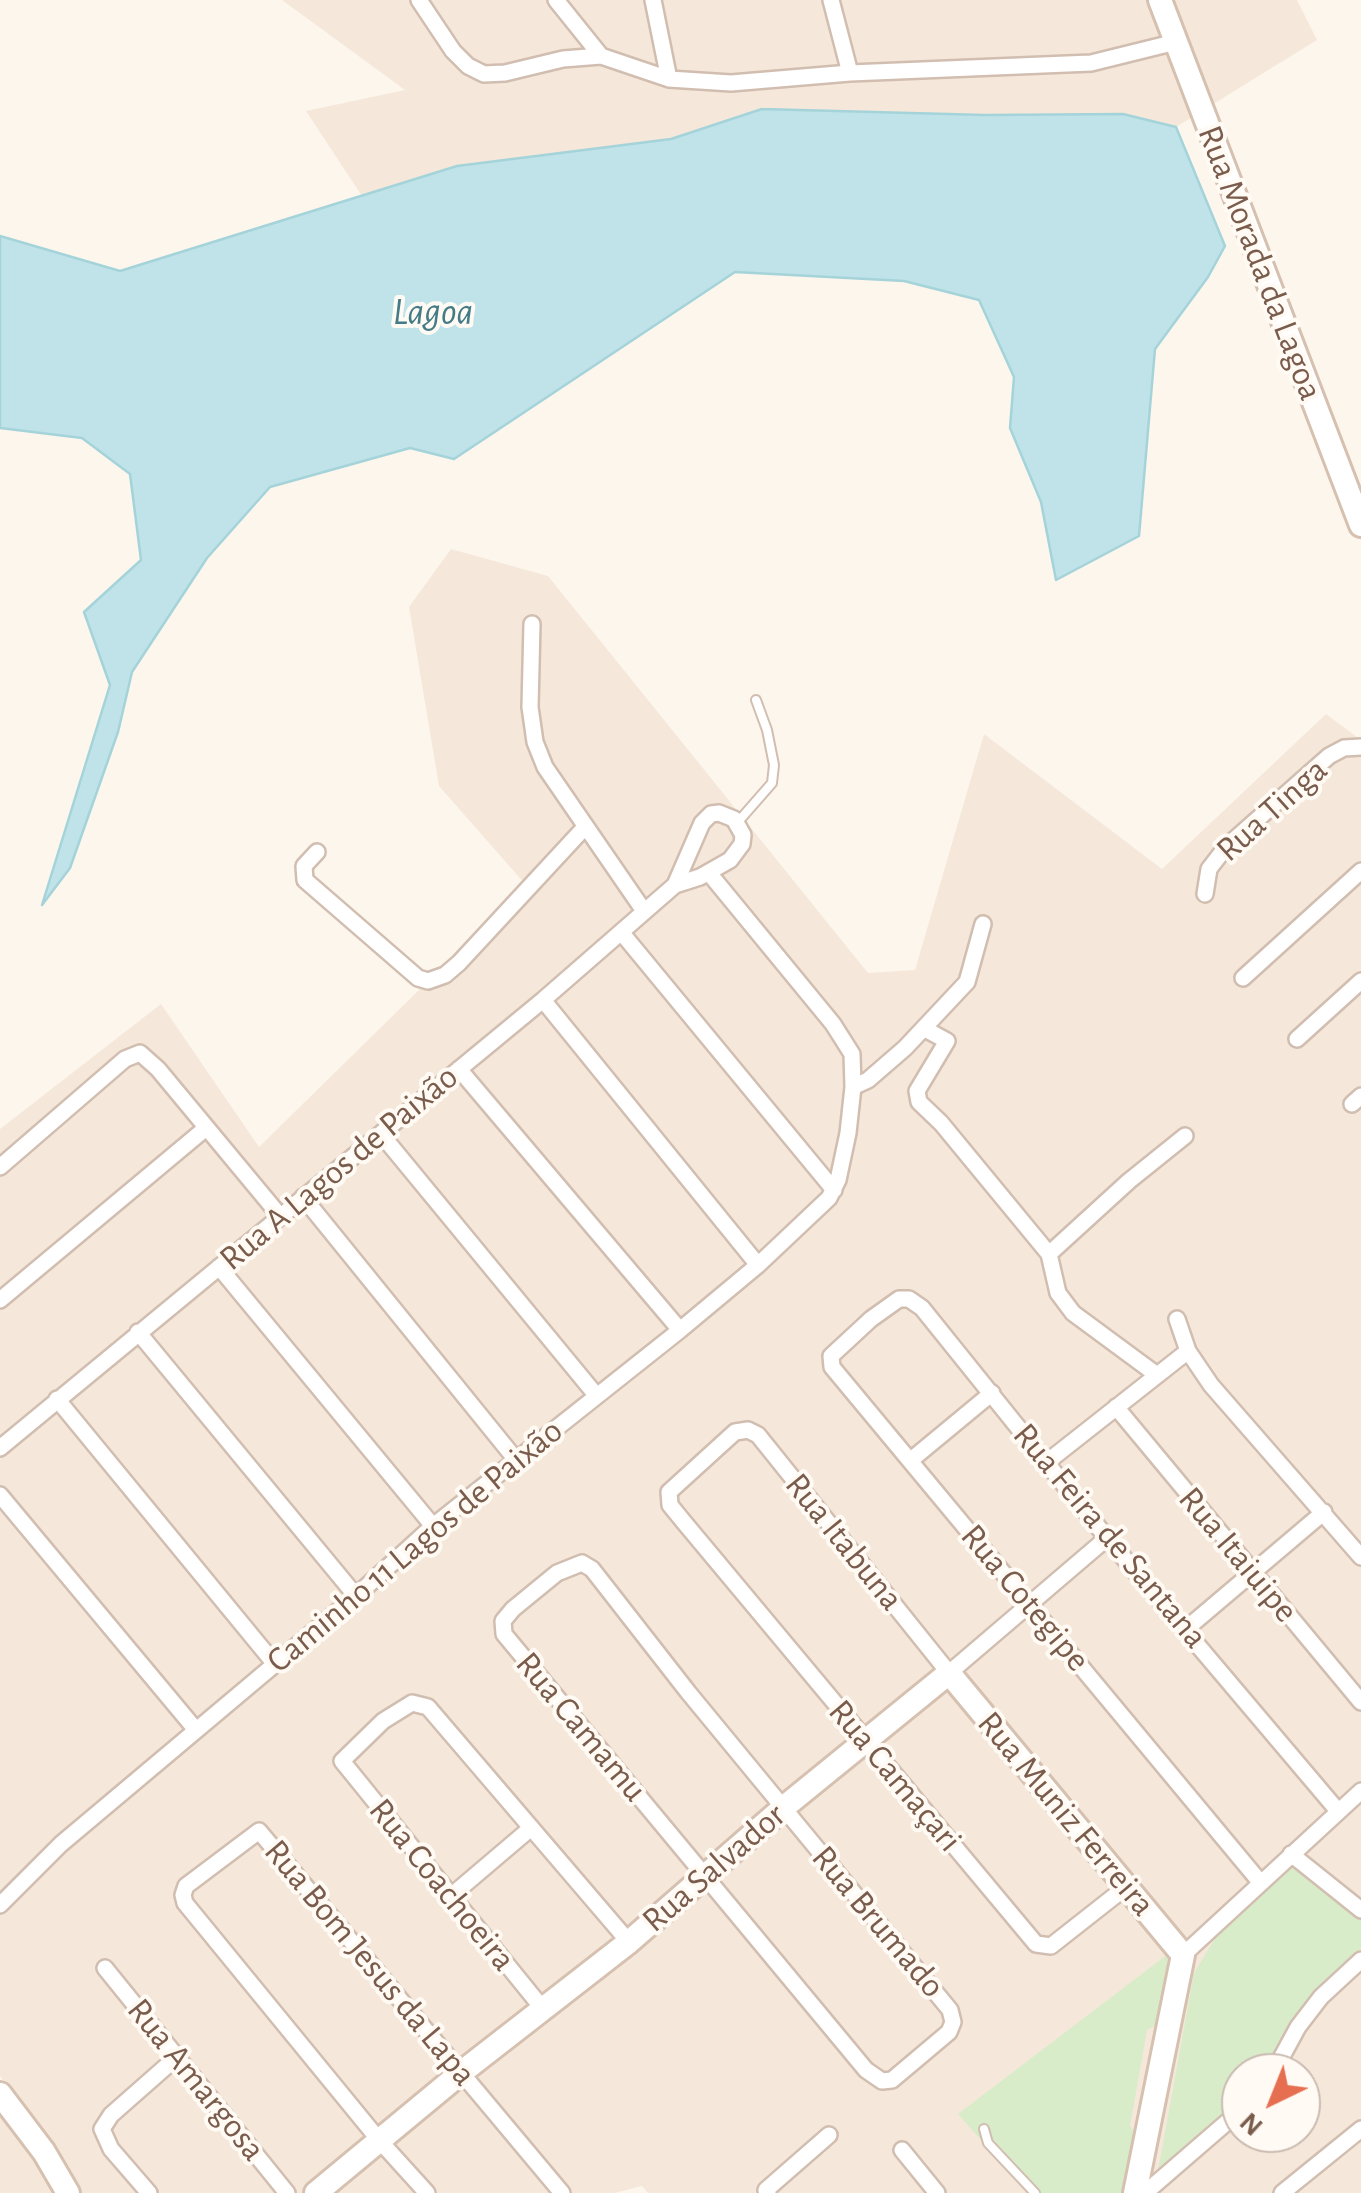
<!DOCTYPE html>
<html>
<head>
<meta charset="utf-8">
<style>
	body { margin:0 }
	#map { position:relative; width:1361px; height:2193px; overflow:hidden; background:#fdf6ec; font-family:"Alegreya Sans",sans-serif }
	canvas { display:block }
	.north { position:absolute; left:1221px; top:2053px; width:100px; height:100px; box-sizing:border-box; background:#fffaf3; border:2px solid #cabbb1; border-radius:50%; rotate:223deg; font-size:28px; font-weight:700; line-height:40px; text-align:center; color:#7a5c4d }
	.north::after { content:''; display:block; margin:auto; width:35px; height:45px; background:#e76f51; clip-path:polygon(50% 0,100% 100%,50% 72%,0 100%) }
</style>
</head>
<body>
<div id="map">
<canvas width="1361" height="2193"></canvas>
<div class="north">N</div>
</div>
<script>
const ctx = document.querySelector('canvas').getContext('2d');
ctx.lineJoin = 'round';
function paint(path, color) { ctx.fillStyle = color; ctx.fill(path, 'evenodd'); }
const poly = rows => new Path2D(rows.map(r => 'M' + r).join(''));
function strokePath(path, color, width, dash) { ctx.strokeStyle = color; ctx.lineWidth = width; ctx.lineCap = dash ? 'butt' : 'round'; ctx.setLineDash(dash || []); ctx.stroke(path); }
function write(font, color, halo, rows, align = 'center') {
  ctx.font = font + ' "Alegreya Sans",sans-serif'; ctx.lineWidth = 8; ctx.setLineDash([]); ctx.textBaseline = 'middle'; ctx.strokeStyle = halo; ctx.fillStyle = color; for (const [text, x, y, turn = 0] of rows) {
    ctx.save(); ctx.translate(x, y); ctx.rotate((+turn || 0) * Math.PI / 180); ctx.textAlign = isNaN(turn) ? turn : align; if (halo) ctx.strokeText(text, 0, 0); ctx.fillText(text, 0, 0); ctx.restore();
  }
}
const residential = poly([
	[282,0,1297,0,1317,40,1176,127,1123,114,985,115,762,109,671,139,457,166,362,196,306,111,405,90],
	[451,549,548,576,868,973,915,970,984,734,1162,869,1326,714,1361,740,1361,2193,648,2193,642,2186,615,2193,0,2193,0,2090,54,2153,0,2076,0,1129,161,1004,259,1147,526,885,439,786,409,607],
	[1241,2073,1301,2073,1301,2133,1241,2133]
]);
const green = poly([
	[1292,1865,1361,1920,1361,1949,1318,1992,1265,2073,1241,2073,1241,2101,1158,2171,1194,1973,1216,1937],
	[1168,1954,1162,2022,1147,2030,1130,2126,1138,2138,1127,2193,1028,2193,958,2114]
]);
const water = poly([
	[762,109,985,115,1123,114,1176,127,1225,246,1208,277,1155,349,1139,536,1056,580,1041,502,1010,428,1014,377,979,300,904,281,735,272,454,459,410,448,270,487,207,558,132,672,118,732,70,868,42,905,110,685,84,612,141,560,130,474,82,438,0,428,0,236,120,271,457,166,671,139,762,109]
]);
const lane = poly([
	[737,823,772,783,774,765,767,730,756,700],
	[984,2129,988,2143,1035,2193]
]);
const street = poly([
	[419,0,453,51,468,66,484,74,505,73,563,59,601,56,669,79,731,83,850,73,1091,63,1176,42],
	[556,0,601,56],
	[653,0,669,79],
	[831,0,850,73],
	[532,624,530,707,535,742,545,767,644,911],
	[317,852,304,866,305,880,418,978,428,981,445,975,459,963,585,827],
	[1205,894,1209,869,1226,847,1329,756,1344,748,1361,747],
	[621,932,834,1190],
	[1243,978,1361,871],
	[543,1000,758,1265],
	[925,1029,947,1041,917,1091,919,1102,941,1123,1049,1254,1058,1293,1073,1313,1157,1375],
	[1297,1039,1361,981],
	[459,1069,680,1330],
	[853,1087,868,1080,905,1048,967,982,983,924],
	[1352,1104,1361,1096],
	[381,1134,596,1395],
	[0,1167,125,1059,140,1053,158,1069,280,1216],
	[303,1197,517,1461],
	[1049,1254,1129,1181,1185,1136],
	[219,1267,433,1526],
	[0,1300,206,1128],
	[1177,1319,1188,1351,1211,1385,1361,1557],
	[138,1332,356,1596],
	[57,1399,274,1663],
	[1116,1407,1361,1702],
	[0,1448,543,1000,675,885,700,877,730,860,742,844,743,835,734,819,719,813,711,814,702,823,675,885],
	[911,1460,992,1393],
	[1047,1462,1188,1351],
	[0,1495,196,1730],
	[1107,1538,949,1673,758,1435,748,1430,735,1432,669,1492,670,1505,683,1521,1036,1944,1051,1946,1126,1887],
	[582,1563,592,1569,688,1692,950,2010,953,2022,949,2032,892,2080,882,2081,866,2070,504,1634,503,1621,513,1609,557,1573,582,1563],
	[1186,1629,1324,1512],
	[1291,1854,1361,1910],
	[1260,1882,832,1367,831,1356,871,1319,899,1299,909,1299,922,1308,1107,1538,1338,1811],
	[451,1896,531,1828],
	[0,1905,61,1844,356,1596,433,1526,680,1330,758,1265,829,1198,838,1180,848,1133,853,1087,852,1054,833,1024,709,873],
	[1183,1955,1361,1791],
	[105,1968,287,2193],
	[543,2009,342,1761,383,1721,412,1703,428,1707,629,1942],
	[1273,2073,1298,2027,1321,1997,1361,1960],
	[902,2150,937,2193],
	[149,2193,111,2149,102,2129,111,2115,178,2056],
	[427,2193,379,2140,185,1903,183,1895,186,1886,259,1831,562,2193],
	[768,2193,766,2190,829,2135],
	[1145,2193,1241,2110],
	[1282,2193,1361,2129]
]);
const secondary = poly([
	[1160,0,1361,525],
	[0,2094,44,2152,68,2193],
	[316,2193,462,2072,629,1942,783,1808,949,1673,1183,1955,1135,2193]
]);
const streetNames = [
	["Rua Morada da Lagoa",1260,263,69],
	["Rua Tinga",1272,810,-42],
	["Rua A Lagos de Paixão",339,1168,-40],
	["Rua Feira de Santana",1110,1536,50],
	["Rua Itabuna",844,1542,51],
	["Caminho 11 Lagos de Paixão",415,1546,-40],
	["Rua Itaiuipe",1238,1555,50],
	["Rua Cotegipe",1025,1598,50],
	["Rua Camamu",581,1727,50],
	["Rua Camaçari",895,1776,50],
	["Rua Muniz Ferreira",1066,1814,50],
	["Rua Salvador",714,1868,-41],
	["Rua Coachoeira",442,1885,51],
	["Rua Brumado",878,1922,50],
	["Rua Bom Jesus da Lapa",370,1963,50],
	["Rua Amargosa",196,2080,51]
];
const waterNames = [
	["Lagoa",433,313]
];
paint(residential, '#f5e8da');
paint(green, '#d8ecc9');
paint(water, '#bfe3e8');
strokePath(water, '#a5d3da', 2.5);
strokePath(lane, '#d1beb0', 12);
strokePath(street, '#d1beb0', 20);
strokePath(secondary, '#d6c0b0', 28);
strokePath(lane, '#fff', 8);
strokePath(street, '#fff', 15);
strokePath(secondary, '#fff', 22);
write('35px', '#7a5c4d', '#fffaf3', streetNames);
write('italic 38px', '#437c86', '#fffaf3', waterNames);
</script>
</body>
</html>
